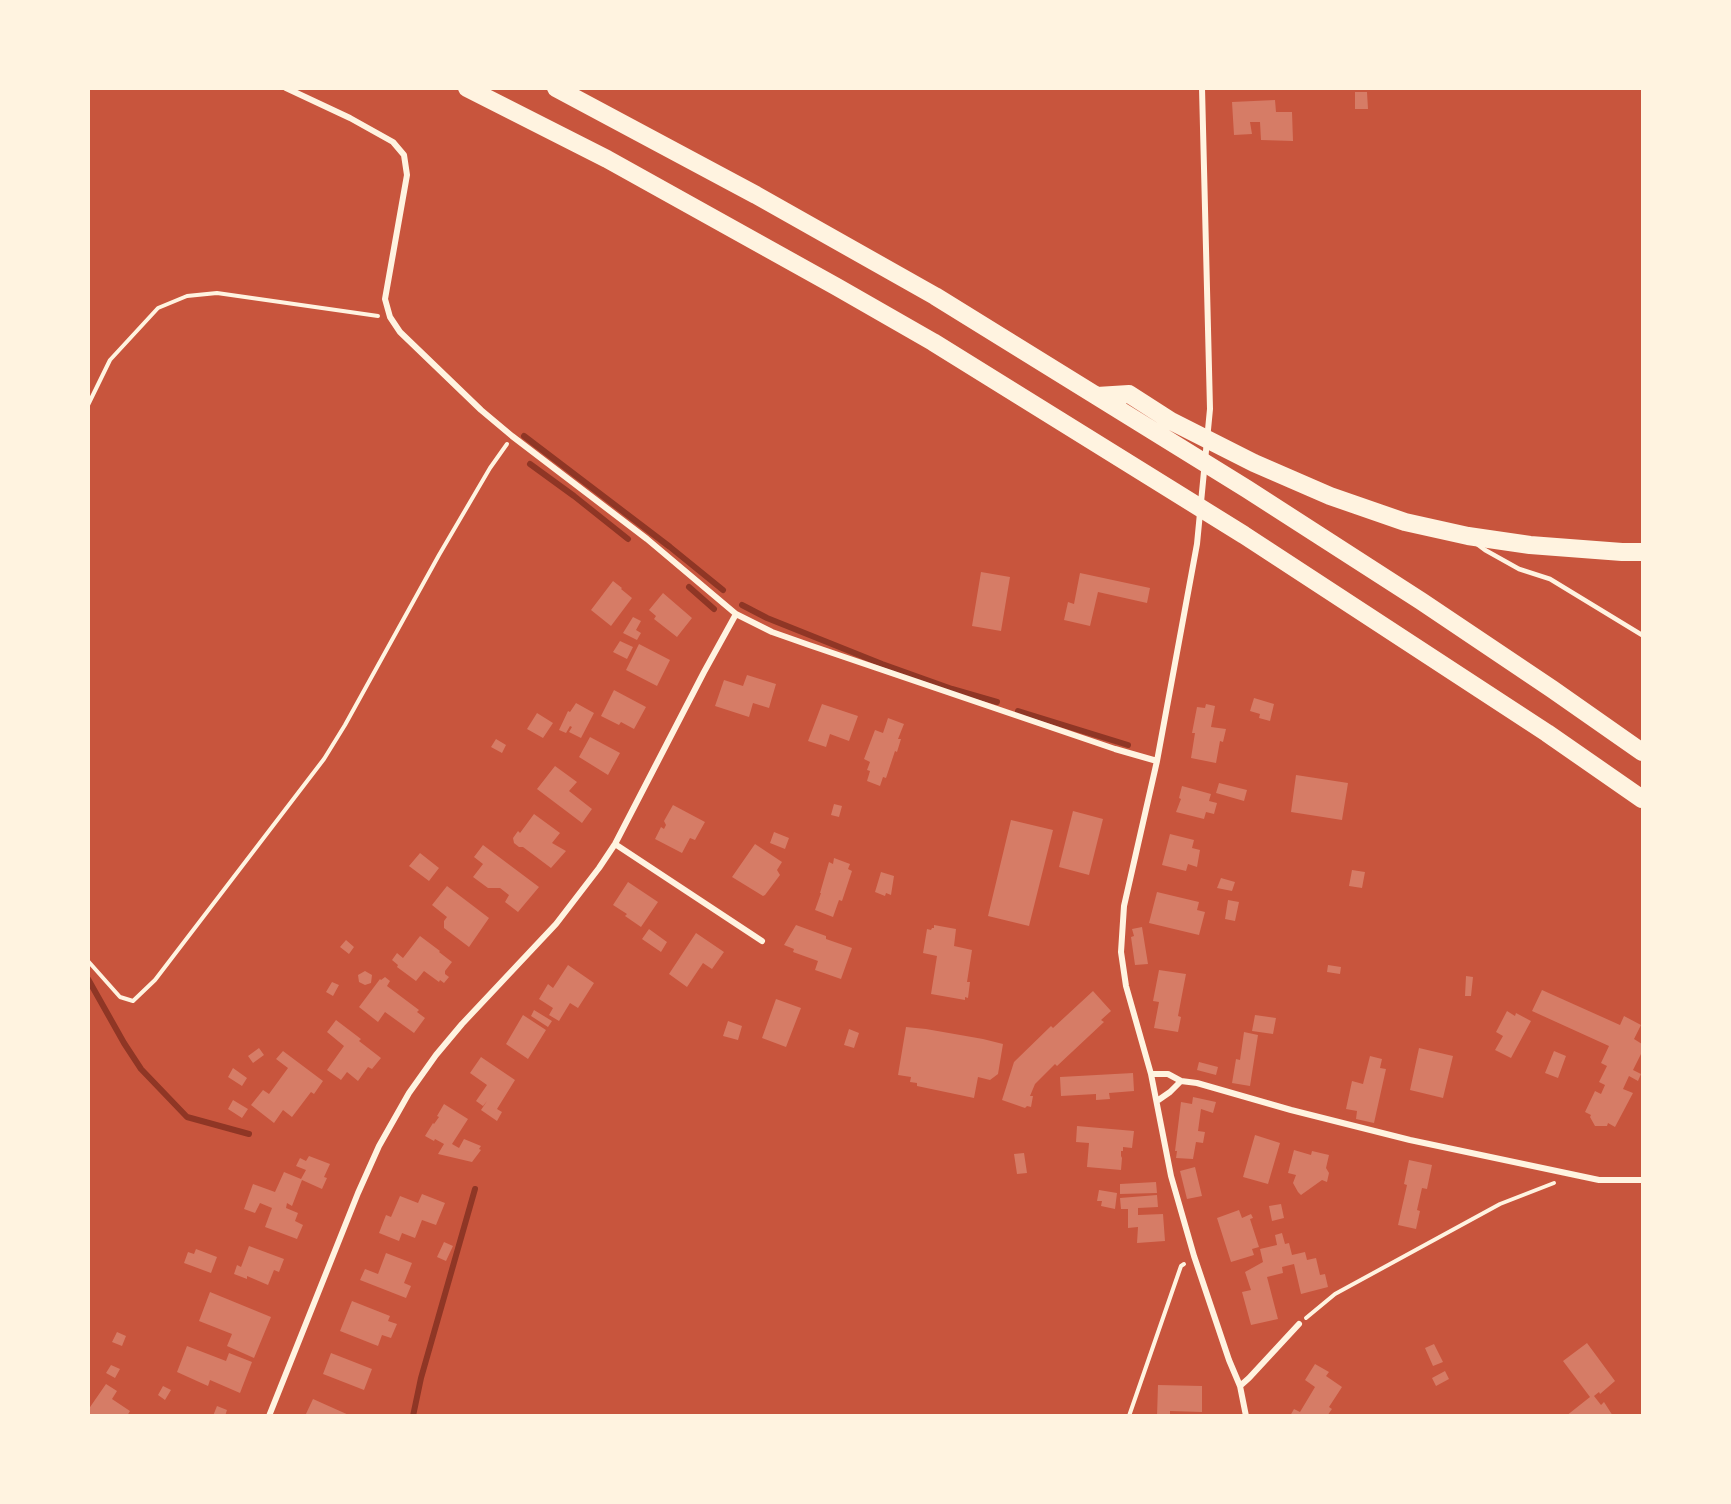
<!DOCTYPE html>
<html>
<head>
<meta charset="utf-8">
<style>
	body { margin:0 }
	#map { position:relative; width:1731px; height:1504px; overflow:hidden; background:#c8553d; font-family:"Source Serif 4",serif }
	canvas { display:block }
	.frame { position:absolute; inset:0; border:90px solid #fff3e0; pointer-events:none }
</style>
</head>
<body>
<div id="map">
<canvas width="1731" height="1504"></canvas>
<div class="frame"></div>
</div>
<script>
const ctx = document.querySelector('canvas').getContext('2d');
ctx.lineJoin = 'round';
const poly = rows => new Path2D(rows.map(r => 'M' + r).join(''));
function strokePath(path, color, width, dash) { ctx.strokeStyle = color; ctx.lineWidth = width; ctx.lineCap = dash ? 'butt' : 'round'; ctx.setLineDash(dash || []); ctx.stroke(path); }
function paint(path, color) { ctx.fillStyle = color; ctx.fill(path, 'evenodd'); }
const stream = poly([
	[524,436,670,547,723,590],
	[530,464,574,496,628,539],
	[689,587,714,609],
	[742,605,767,618,882,664,952,689,997,702],
	[1018,711,1128,745],
	[88,979,124,1043,141,1069,187,1117,249,1134],
	[413,1416,421,1378,475,1189]
]);
const building = poly([
	[1355,92,1367,92,1368,109,1355,109],
	[1275,100,1276,112,1292,112,1293,141,1261,140,1260,122,1250,122,1252,134,1234,135,1232,102],
	[981,572,1010,577,1001,631,972,626],
	[1080,573,1150,588,1147,603,1098,592,1090,626,1064,620,1068,602,1074,604],
	[613,581,622,588,621,589,632,598,611,626,591,610],
	[663,593,692,618,677,637,654,619,656,616,649,610],
	[633,617,641,621,636,630,641,633,637,640,623,633],
	[620,641,633,647,627,659,613,652],
	[639,644,670,660,657,686,626,670],
	[747,675,776,684,769,708,753,703,749,717,715,706,724,680,743,686],
	[614,690,646,707,634,729,621,722,619,725,601,716],
	[1254,698,1274,704,1270,721,1259,718,1260,714,1250,711],
	[576,703,594,713,581,738,569,732,572,727,570,726,566,733,559,730,568,711,570,712],
	[822,704,858,716,849,741,830,734,826,747,808,741],
	[1206,704,1215,706,1211,727,1226,729,1223,742,1220,741,1216,763,1191,758,1195,733,1192,733,1197,707,1205,708],
	[537,713,553,723,543,738,527,729],
	[888,718,904,724,898,739,901,739,897,752,895,751,886,778,883,777,880,786,867,781,870,771,867,770,870,762,864,759,875,730,883,733],
	[590,737,620,753,608,775,579,757],
	[496,739,506,745,502,753,491,747],
	[555,766,577,782,569,791,592,809,582,823,537,789],
	[1296,775,1348,783,1342,820,1291,812],
	[1219,783,1247,790,1244,801,1216,793],
	[1182,786,1211,794,1209,801,1217,803,1214,814,1206,812,1204,819,1176,812,1181,799,1179,798],
	[834,804,842,806,839,817,831,815],
	[673,805,705,822,695,840,690,838,682,853,655,839,661,827,664,829,666,825,664,821],
	[1073,811,1103,819,1089,875,1059,867],
	[534,814,560,833,552,843,566,851,551,868,523,847,519,847,514,843,513,838,518,831,520,833],
	[1011,820,1053,830,1029,926,988,916],
	[774,832,789,838,785,849,770,843],
	[1170,834,1194,840,1192,848,1200,850,1197,867,1188,864,1186,871,1162,865],
	[755,844,782,862,777,870,780,875,765,895,763,896,732,877],
	[483,845,539,887,518,912,505,902,509,895,500,888,488,888,473,877,483,864,474,857],
	[420,853,439,868,429,881,409,866],
	[834,858,850,864,848,869,852,871,842,901,839,900,833,917,815,910,821,893,820,893,829,862,833,864],
	[1352,870,1365,872,1362,888,1349,886],
	[881,872,894,876,891,895,886,893,885,896,875,892],
	[1221,878,1235,882,1232,891,1217,888],
	[628,882,658,902,641,927,625,916,627,914,613,905],
	[447,886,489,918,469,947,444,928,444,921,447,917,432,905],
	[1157,892,1199,902,1197,910,1205,912,1199,935,1149,923],
	[1228,900,1239,902,1235,921,1225,919],
	[796,925,826,936,826,939,852,948,841,979,815,970,818,961,793,952,794,949,784,945],
	[934,925,956,929,954,946,972,950,967,982,970,982,968,998,965,997,965,1000,931,994,937,956,923,953,927,929,931,930,932,928,934,928],
	[1142,927,1148,964,1135,965,1131,937,1134,936,1132,929],
	[649,929,667,942,661,952,642,939],
	[696,933,724,952,712,969,703,963,687,987,669,974],
	[420,936,440,951,439,952,452,962,445,971,445,974,449,977,444,983,440,980,439,982,424,971,416,981,397,967,398,965,392,960,397,953,403,958],
	[346,940,354,947,349,954,340,947],
	[568,965,594,983,578,1008,570,1003,559,1021,549,1015,553,1008,539,999,548,984,553,988],
	[1328,965,1341,967,1340,974,1327,972],
	[1159,970,1186,974,1178,1016,1181,1017,1178,1032,1154,1028,1159,1002,1153,1001],
	[365,971,372,975,371,983,365,985,359,982,358,975],
	[1466,976,1473,977,1471,996,1465,996],
	[385,977,390,981,387,986,419,1010,417,1012,425,1018,414,1033,385,1012,378,1022,359,1007,380,979,381,980],
	[332,982,339,985,333,996,326,992],
	[1542,990,1620,1025,1624,1016,1641,1025,1634,1039,1642,1044,1642,1054,1641,1054,1633,1070,1641,1074,1638,1081,1629,1076,1623,1089,1633,1093,1615,1127,1608,1123,1607,1126,1595,1126,1590,1117,1591,1115,1585,1112,1595,1091,1601,1094,1605,1085,1599,1082,1607,1066,1601,1063,1609,1046,1532,1011],
	[1093,991,1111,1011,1101,1020,1104,1022,1057,1066,1055,1064,1035,1084,1030,1096,1033,1096,1031,1107,1027,1106,1025,1108,1002,1100,1014,1062,1051,1026,1053,1028],
	[776,999,801,1008,786,1047,762,1038],
	[534,1010,552,1021,548,1027,531,1016],
	[1507,1011,1515,1016,1516,1013,1531,1021,1511,1058,1495,1050,1503,1036,1496,1032],
	[523,1015,546,1030,528,1059,506,1044],
	[1255,1015,1276,1018,1273,1034,1252,1031],
	[336,1020,361,1039,359,1041,381,1058,372,1069,368,1067,358,1081,347,1072,341,1080,327,1070,344,1046,327,1032],
	[728,1021,742,1026,738,1040,723,1036],
	[906,1027,926,1029,983,1039,1003,1044,998,1074,990,1080,978,1077,974,1098,917,1086,917,1083,910,1082,911,1077,898,1075],
	[849,1029,859,1033,854,1048,844,1045],
	[1244,1032,1258,1035,1250,1086,1232,1083,1236,1059,1240,1060],
	[259,1048,264,1055,253,1063,248,1056],
	[1419,1048,1453,1056,1443,1098,1410,1090],
	[283,1051,323,1081,314,1094,311,1092,292,1117,283,1110,274,1123,251,1105,263,1090,269,1094,288,1068,276,1059],
	[1554,1051,1566,1056,1558,1078,1545,1073],
	[1370,1056,1382,1059,1380,1068,1386,1069,1374,1123,1356,1119,1357,1111,1346,1109,1352,1081,1363,1084],
	[481,1057,515,1080,497,1109,502,1112,497,1121,481,1110,487,1101,483,1106,476,1101,487,1085,470,1073],
	[1199,1062,1218,1067,1216,1075,1197,1070],
	[233,1068,247,1078,242,1086,228,1077],
	[1133,1073,1134,1091,1109,1093,1110,1099,1096,1100,1096,1094,1061,1096,1060,1077],
	[1193,1097,1216,1102,1213,1113,1201,1109,1198,1131,1205,1132,1203,1143,1196,1142,1193,1159,1176,1158,1177,1151,1175,1151,1181,1102,1192,1104],
	[233,1100,248,1109,242,1118,228,1109],
	[444,1104,468,1119,452,1144,459,1148,464,1139,481,1146,479,1149,481,1150,472,1162,438,1154,444,1144,435,1139,434,1141,425,1136,433,1123,434,1124,439,1117,437,1116],
	[1077,1126,1134,1131,1132,1148,1123,1147,1123,1151,1121,1151,1121,1156,1122,1158,1121,1170,1087,1167,1089,1143,1076,1142],
	[1255,1135,1280,1143,1268,1184,1243,1177],
	[1294,1150,1311,1155,1312,1151,1329,1155,1326,1168,1329,1173,1327,1182,1322,1180,1301,1195,1298,1192,1293,1183,1296,1175,1288,1173],
	[1024,1153,1027,1173,1017,1174,1014,1154],
	[309,1156,330,1164,324,1177,327,1178,322,1189,302,1180,292,1206,287,1203,286,1208,298,1213,295,1221,303,1225,297,1239,265,1227,272,1208,260,1203,255,1213,244,1209,253,1184,275,1192,284,1172,301,1179,306,1170,296,1166,300,1158,306,1161],
	[1409,1160,1432,1165,1427,1189,1422,1188,1417,1210,1420,1211,1416,1229,1398,1225,1407,1185,1404,1184],
	[1195,1167,1202,1196,1187,1199,1180,1171],
	[1156,1182,1157,1193,1120,1194,1120,1184],
	[1099,1190,1117,1193,1115,1209,1101,1206,1102,1201,1097,1201],
	[422,1194,445,1203,436,1225,422,1220,415,1238,402,1233,399,1241,379,1233,386,1215,391,1217,400,1196,418,1203],
	[1157,1195,1158,1207,1138,1208,1138,1215,1163,1214,1165,1241,1137,1243,1138,1227,1128,1228,1128,1209,1121,1209,1120,1198],
	[1281,1204,1284,1218,1272,1221,1269,1206],
	[1239,1210,1242,1218,1251,1214,1253,1218,1250,1219,1259,1247,1252,1249,1254,1255,1231,1262,1217,1218],
	[1282,1233,1285,1244,1289,1243,1292,1255,1305,1252,1307,1260,1316,1258,1320,1275,1325,1274,1328,1287,1301,1294,1294,1264,1282,1267,1283,1273,1267,1277,1278,1319,1251,1325,1242,1292,1251,1290,1245,1272,1263,1262,1260,1249,1277,1245,1275,1235],
	[444,1242,453,1246,446,1261,437,1257],
	[249,1246,284,1259,279,1272,274,1270,268,1285,247,1276,247,1279,234,1274,237,1265,241,1267],
	[196,1249,217,1257,211,1273,184,1263,188,1252,194,1254],
	[386,1253,412,1263,404,1283,411,1286,406,1298,360,1280,365,1269,378,1274],
	[210,1292,271,1317,254,1358,227,1346,232,1334,199,1321],
	[352,1301,390,1316,388,1321,397,1324,391,1338,382,1335,378,1346,340,1331],
	[117,1332,126,1336,122,1346,112,1342],
	[1587,1343,1615,1381,1600,1394,1599,1392,1594,1396,1601,1405,1604,1402,1613,1416,1566,1416,1590,1397,1563,1361],
	[1434,1344,1443,1362,1433,1366,1425,1348],
	[187,1346,226,1361,229,1353,252,1362,240,1393,210,1380,208,1386,177,1372],
	[331,1353,372,1369,364,1390,323,1374],
	[1315,1364,1329,1372,1326,1376,1342,1387,1329,1407,1332,1409,1327,1416,1290,1416,1294,1409,1300,1412,1315,1387,1305,1380],
	[111,1365,120,1369,115,1378,106,1373],
	[1445,1371,1449,1379,1436,1386,1432,1378],
	[106,1384,117,1391,112,1399,130,1411,127,1416,88,1416,88,1410],
	[1158,1385,1202,1386,1202,1412,1170,1411,1170,1416,1157,1416],
	[163,1386,171,1390,165,1400,158,1395],
	[313,1399,351,1416,305,1416],
	[217,1406,227,1410,225,1416,213,1416]
]);
const path = poly([
	[88,405,110,360,158,308,187,296,217,293,378,316],
	[88,961,120,997,133,1001,155,980,324,759,345,725,439,555,490,468,507,444],
	[1306,1318,1335,1294,1500,1204,1554,1183],
	[1129,1416,1181,1266,1184,1264]
]);
const service = poly([
	[1477,544,1485,550,1519,569,1550,579,1642,635]
]);
const minor = poly([
	[286,88,350,118,393,142,404,155,407,175,385,299,390,317,400,332,481,410,512,436,647,539,736,614,772,632,809,645,1115,749,1157,761],
	[1202,88,1210,409,1197,544,1157,761,1124,906,1121,952,1126,986,1151,1074,1171,1176,1194,1256,1229,1360,1240,1386,1246,1416],
	[615,844,762,941],
	[1151,1074,1168,1074,1181,1081,1197,1083,1291,1110,1410,1140,1599,1180,1642,1180],
	[1157,1101,1170,1092,1181,1081],
	[1240,1386,1249,1378,1299,1324],
	[269,1416,358,1193,379,1146,409,1093,436,1055,462,1024,556,924,599,868,615,844,704,672,736,614]
]);
const motorway = poly([
	[467,88,607,159,837,287,933,342,1244,535,1547,733,1642,799],
	[556,88,756,195,935,296,1247,489,1421,601,1552,689,1642,752],
	[1097,396,1129,394,1171,421,1254,463,1330,496,1405,522,1468,536,1530,545,1622,552,1642,552]
]);
strokePath(stream, '#8f3625', 6);
paint(building, '#d67c66');
strokePath(path, '#fff3e0', 4);
strokePath(service, '#fff3e0', 4.5);
strokePath(minor, '#fff3e0', 6);
strokePath(motorway, '#fff3e0', 18);
</script>
</body>
</html>
